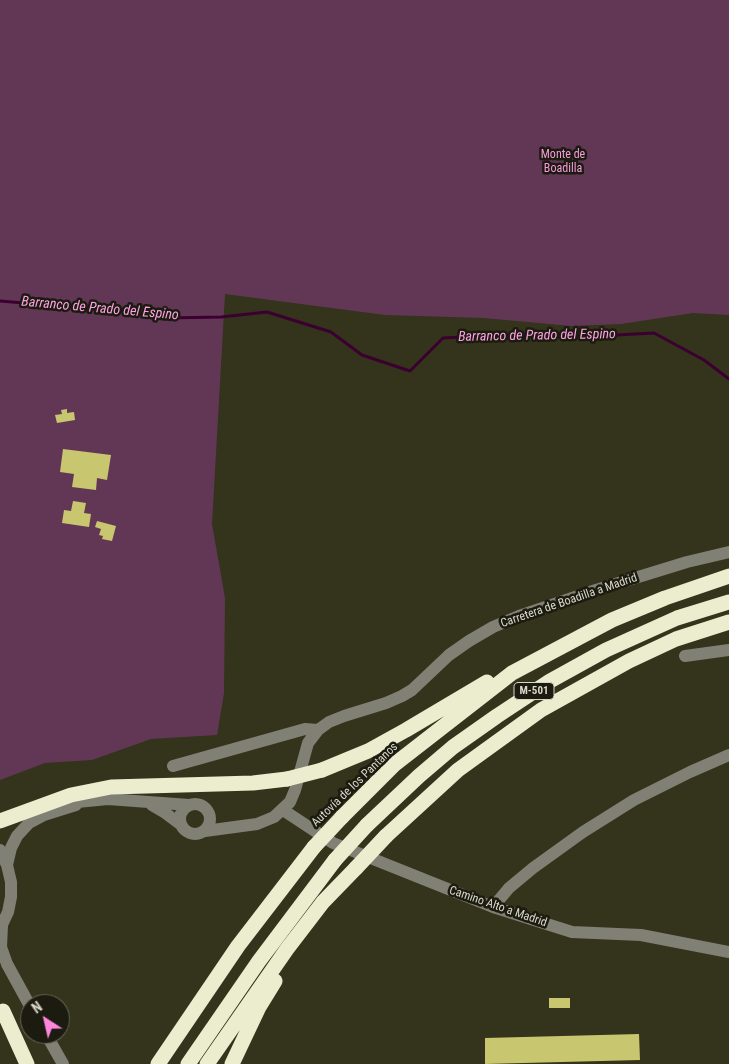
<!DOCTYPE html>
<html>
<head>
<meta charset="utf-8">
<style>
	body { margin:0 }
	#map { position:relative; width:729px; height:1064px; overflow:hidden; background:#34331c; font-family:"Roboto Condensed",sans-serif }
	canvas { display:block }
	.north { position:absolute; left:20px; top:994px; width:50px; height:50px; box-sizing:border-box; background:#1b1b10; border:1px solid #67675a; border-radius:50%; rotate:325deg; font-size:14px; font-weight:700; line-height:20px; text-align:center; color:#d8d8ca }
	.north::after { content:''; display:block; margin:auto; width:18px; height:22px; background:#ff85df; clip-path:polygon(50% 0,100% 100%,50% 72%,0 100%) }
</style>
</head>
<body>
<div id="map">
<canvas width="729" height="1064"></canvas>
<div class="north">N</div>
</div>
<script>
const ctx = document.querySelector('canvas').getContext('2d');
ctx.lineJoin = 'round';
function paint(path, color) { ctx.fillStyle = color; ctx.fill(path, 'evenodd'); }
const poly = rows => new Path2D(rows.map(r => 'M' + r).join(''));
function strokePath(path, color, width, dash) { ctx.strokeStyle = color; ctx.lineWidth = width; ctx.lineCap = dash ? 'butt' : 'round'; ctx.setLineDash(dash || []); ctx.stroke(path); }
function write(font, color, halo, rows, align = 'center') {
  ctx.font = font + ' "Roboto Condensed",sans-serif'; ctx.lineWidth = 5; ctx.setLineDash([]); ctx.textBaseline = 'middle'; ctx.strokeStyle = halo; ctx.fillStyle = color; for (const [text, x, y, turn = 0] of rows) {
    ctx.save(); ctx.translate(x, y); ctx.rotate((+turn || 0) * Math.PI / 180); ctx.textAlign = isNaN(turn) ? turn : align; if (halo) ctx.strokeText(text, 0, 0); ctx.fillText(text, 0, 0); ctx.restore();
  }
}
const green = poly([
	[0,0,729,0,729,315,693,313,621,324,571,326,484,318,385,315,225,294,212,524,225,598,224,693,217,735,151,739,92,760,45,763,0,780]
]);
const stream = poly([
	[0,301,121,311,165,318,221,317,267,312,331,332,362,355,410,371,443,338,506,335,579,337,654,333,704,360,729,379]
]);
const building = poly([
	[67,409,67,413,74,412,75,420,57,423,55,415,62,414,61,410],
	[63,449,111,455,107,480,97,478,96,490,72,487,74,474,60,472],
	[73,501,86,503,84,513,91,514,89,527,62,523,64,510,71,511],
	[97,521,116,526,112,541,102,539,103,536,99,535,101,529,95,527],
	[549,998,570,998,570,1008,549,1008],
	[639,1034,640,1060,485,1064,485,1038]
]);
const minor = poly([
	[685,656,729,650],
	[173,766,305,729,318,730],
	[67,803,108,799,189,805],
	'180 819a15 15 0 1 1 30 0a15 15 0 1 1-30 0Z',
	[152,805,164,812,180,824],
	[283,810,333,843,493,907,572,932,641,935,729,952],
	[205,831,257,824,274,817,290,802,295,790,308,743,318,730,329,722,344,716,386,703,402,696,412,690,449,655,469,641,493,627,519,616,596,590,687,562,729,552],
	[0,850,7,865,11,882,11,897,8,912,0,929],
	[7,865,11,848,17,836,29,823,44,815,76,805],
	[493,907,509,888,533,868,583,832,634,800,690,772,729,755],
	[2,926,1,947,7,964,30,1006],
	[46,1034,63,1064]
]);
const highway = poly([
	[322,770,368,751,406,730,487,682],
	[342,817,395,764,512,673,612,620,665,598,729,576],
	[0,821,71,795,111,787,253,783,287,779],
	[367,825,419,776,453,747,497,716,550,681,606,650,677,618,729,602],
	[386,836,458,770,541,710,629,661,676,639,729,622],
	[3,1011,27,1064],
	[158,1064,238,946,314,847],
	[188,1064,259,961,335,860],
	[207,1064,287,949,323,902,356,868],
	[232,1064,259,1007,275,981]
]);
const highwayBridge = poly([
	[287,779,322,770],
	[314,847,342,817],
	[335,860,367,825],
	[356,868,386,836]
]);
const shields = [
	[534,691,40]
];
const shieldNames = [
	["M-501",534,691]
];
const parkNames = [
	["Monte de",563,155],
	["Boadilla",563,169]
];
const streetNames = [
	["Carretera de Boadilla a Madrid",569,601,-19],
	["Autovía de los Pantanos",355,785,-44],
	["Camino Alto a Madrid",498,907,19]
];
const waterNames = [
	["Barranco de Prado del Espino",100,309,5],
	["Barranco de Prado del Espino",537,336,-1]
];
paint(green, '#623756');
strokePath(stream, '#3b0030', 3);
paint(building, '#c9c670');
strokePath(minor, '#808074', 12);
strokePath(highway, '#ececcf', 15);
strokePath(highwayBridge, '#ececcf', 15);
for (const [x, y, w] of shields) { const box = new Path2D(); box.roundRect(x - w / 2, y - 8.5, w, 17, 4); ctx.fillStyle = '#1b1b10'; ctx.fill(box); strokePath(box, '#d8d8ca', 1); }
write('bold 11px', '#d8d8ca', null, shieldNames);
write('12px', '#f99bdf', '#1b1b10', parkNames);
write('12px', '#d8d8ca', '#1b1b10', streetNames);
write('italic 14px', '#ffa0e4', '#1b1b10', waterNames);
</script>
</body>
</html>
